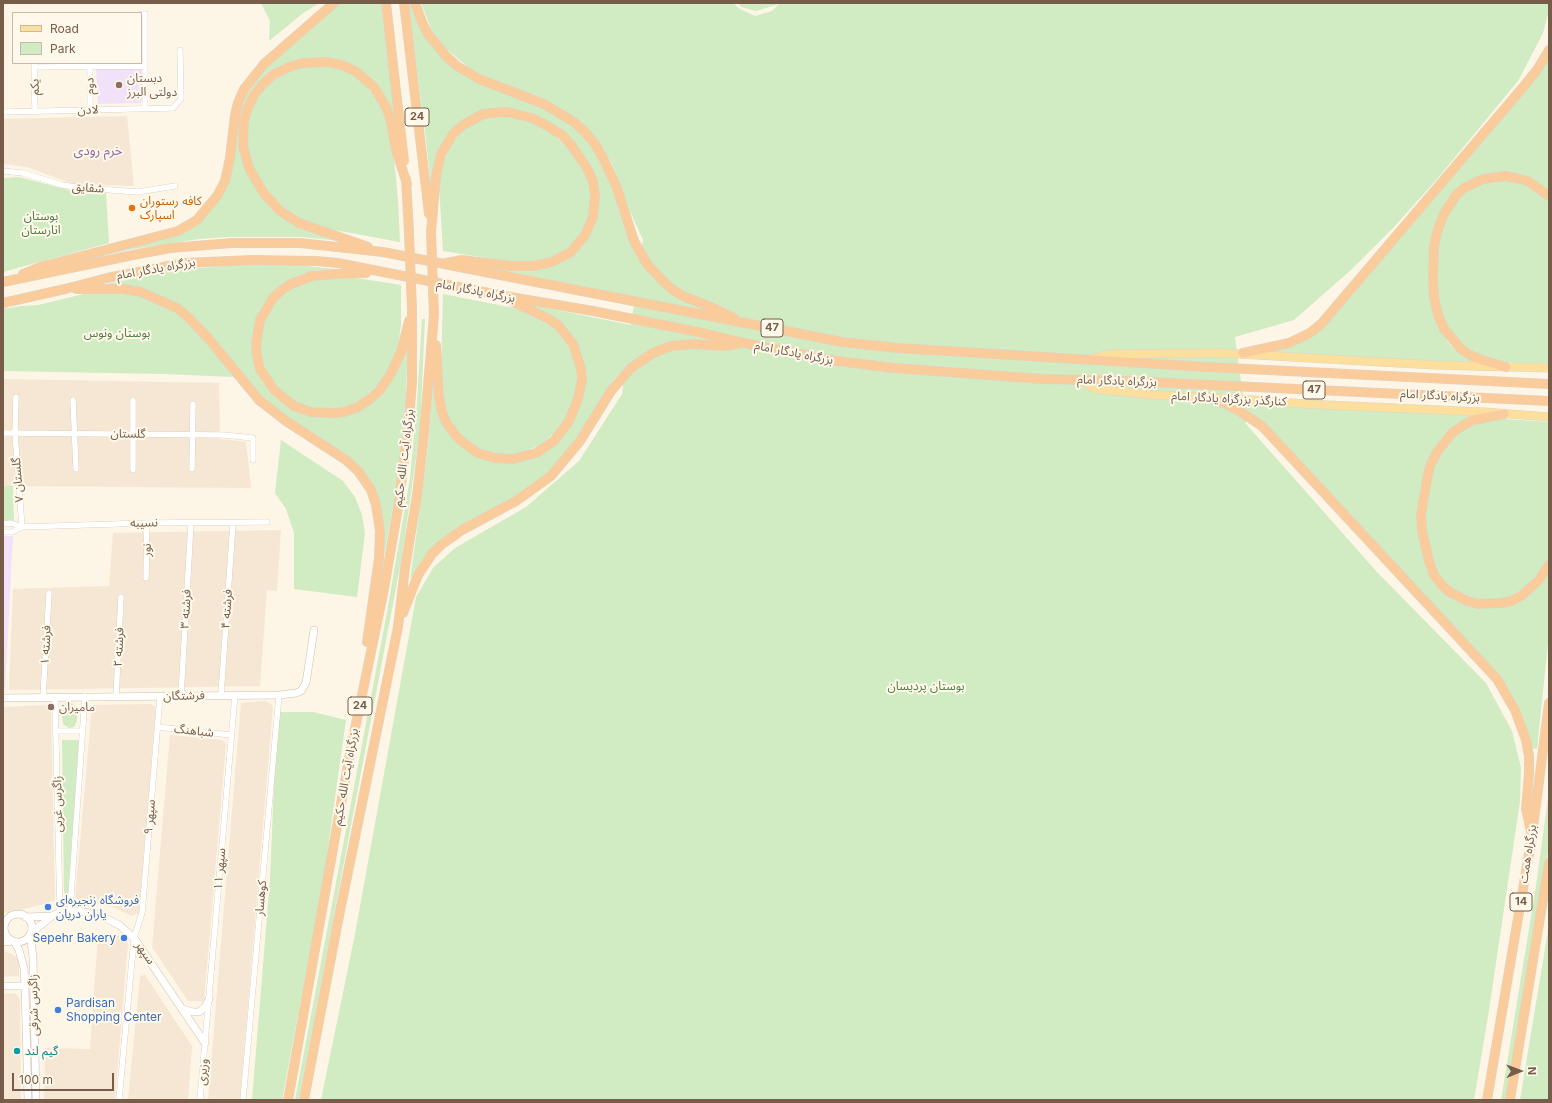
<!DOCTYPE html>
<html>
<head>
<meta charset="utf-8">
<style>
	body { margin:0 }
	#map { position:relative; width:1552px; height:1103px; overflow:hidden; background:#fdf5e5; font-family:Inter,sans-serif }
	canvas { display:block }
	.frame { position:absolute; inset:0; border:4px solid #765c49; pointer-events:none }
	.legend { position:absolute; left:12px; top:12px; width:130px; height:52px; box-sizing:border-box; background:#fff9ec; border:1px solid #c8baab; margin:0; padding:5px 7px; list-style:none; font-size:12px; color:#765c49 }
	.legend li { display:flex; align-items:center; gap:8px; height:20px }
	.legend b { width:20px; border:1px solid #c8baab }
	.north { position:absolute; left:1500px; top:1051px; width:40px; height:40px; -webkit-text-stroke:3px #fff9ec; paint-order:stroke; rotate:89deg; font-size:11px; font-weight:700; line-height:16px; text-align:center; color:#765c49 }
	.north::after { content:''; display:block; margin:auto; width:14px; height:18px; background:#765c49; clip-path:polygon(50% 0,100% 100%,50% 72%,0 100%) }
	.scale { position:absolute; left:12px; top:1073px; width:102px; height:18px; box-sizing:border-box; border:2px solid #765c49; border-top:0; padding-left:5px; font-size:12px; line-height:14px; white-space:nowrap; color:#765c49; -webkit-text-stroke:3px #fff9ec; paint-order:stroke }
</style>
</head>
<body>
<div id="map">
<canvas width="1552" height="1103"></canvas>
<div class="frame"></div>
<ul class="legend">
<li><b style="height:5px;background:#fcdf9c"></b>Road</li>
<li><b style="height:11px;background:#d1ebc3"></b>Park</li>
</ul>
<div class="north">N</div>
<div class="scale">100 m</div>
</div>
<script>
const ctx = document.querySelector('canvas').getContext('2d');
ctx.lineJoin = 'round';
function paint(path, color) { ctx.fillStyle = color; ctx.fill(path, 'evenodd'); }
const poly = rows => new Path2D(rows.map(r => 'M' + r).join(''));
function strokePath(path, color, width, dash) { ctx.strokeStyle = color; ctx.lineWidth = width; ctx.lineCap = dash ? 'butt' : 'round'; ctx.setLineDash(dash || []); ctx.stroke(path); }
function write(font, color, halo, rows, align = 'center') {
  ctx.font = font + ' Inter,"Noto Sans Arabic",sans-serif'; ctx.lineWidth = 4; ctx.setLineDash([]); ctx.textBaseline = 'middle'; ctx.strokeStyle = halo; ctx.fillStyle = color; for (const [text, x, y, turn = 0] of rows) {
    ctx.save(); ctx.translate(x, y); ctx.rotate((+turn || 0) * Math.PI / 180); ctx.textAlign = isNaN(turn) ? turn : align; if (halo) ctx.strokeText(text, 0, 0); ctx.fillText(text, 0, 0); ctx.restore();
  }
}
const residential = poly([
	[127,116,134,186,73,184,27,167,3,164,3,119],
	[3,379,219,383,220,439,246,442,251,488,3,486],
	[281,530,277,591,267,590,260,686,9,690,13,589,109,586,113,533],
	[266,701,273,706,240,1100,208,1100,241,703],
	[151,704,156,707,139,913,131,916,113,907,75,899,92,705],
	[46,705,51,710,55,901,9,913,3,912,3,707],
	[170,735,222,740,226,743,204,1001,188,1001,152,947],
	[98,935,120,936,128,943,115,1100,44,1100,45,1048,90,1049],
	[3,950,19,958,19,976,3,977],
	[145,975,192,1046,188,1100,128,1100,140,976],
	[15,993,20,1000,21,1100,3,1100,3,994]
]);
const education = poly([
	[96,69,142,69,142,100,141,103,98,104],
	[3,536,13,536,5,688,3,688]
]);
const green = poly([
	[261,3,319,3,302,14,269,41,270,21],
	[338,3,381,3,396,121,382,93,329,59,308,58,297,60,280,66,272,71,245,104,246,168,255,187,269,205,341,241,302,237,226,237,199,239,133,249,28,273,197,224,207,216,220,199,241,107,247,89,262,72],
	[408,3,412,3,429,42,445,61,542,108,569,123,579,131,595,151,610,180,631,243,640,260,643,240,629,209,611,162,599,145,578,120,561,109,474,72,444,47,432,31,421,3,733,3,740,9,755,16,772,11,779,4,756,11,741,7,738,3,1549,3,1549,10,1543,33,1518,81,1437,179,1394,227,1351,270,1294,320,1235,337,1244,404,1480,414,1463,421,1423,478,1419,504,1420,539,1424,560,1443,591,1500,606,1549,570,1549,634,1537,749,1531,748,1527,730,1520,710,1511,693,1501,679,1244,409,1246,424,1376,571,1486,683,1512,731,1521,768,1520,801,1489,1010,1474,1100,321,1100,355,934,416,597,433,568,455,548,526,507,579,461,622,394,625,369,614,379,571,446,551,471,537,482,429,551,410,580,428,448,434,367,436,404,439,415,458,444,476,456,512,462,529,460,539,455,574,420,583,399,584,365,578,347,566,328,559,321,527,304,631,325,635,297,461,262,562,261,596,220,599,198,562,131,497,109,448,134,438,152,432,199,426,139],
	[1549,56,1549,192,1543,187,1485,175,1444,207,1430,290,1431,305,1438,328,1451,346,1471,360,1482,364,1255,353,1281,349,1307,339],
	[308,66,334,67,347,72,358,77,365,84,379,102,387,119,394,158,398,199,400,242,329,229,311,225,295,216,282,208,265,189,252,165,248,151,247,131,250,112,259,95,275,78,292,69],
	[493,116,507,116,529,121,542,127,555,136,569,149,583,169,589,183,591,195,590,214,580,236,571,246,551,259,537,262,511,262,443,251,439,186,442,165,450,146,461,132,475,122],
	[19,177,73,191,106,193,109,243,3,272,3,178],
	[1489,179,1519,181,1537,190,1549,201,1549,363,1524,364,1489,360,1467,349,1447,327,1442,315,1438,301,1436,267,1439,240,1447,215,1461,195],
	[234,265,296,265,345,270,318,270,303,274,288,281,280,286,266,301,260,311,255,322,252,344,256,367,260,377,269,392,276,398,296,411,321,417,336,417,365,407,408,339,406,400,401,452,394,502,378,589,383,526,380,505,370,482,263,399,169,300,91,287,177,270],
	[356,278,401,285,401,325,398,347,392,365,377,386,364,398,350,405,337,409,309,407,294,401,280,390,267,374,262,358,260,349,260,339,264,323,271,307,282,294,294,286,318,279],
	[105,292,136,294,168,307,191,324,235,377,164,374,3,371,3,309,21,306,38,305,84,294],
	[443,294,519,309,530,314,553,326,563,336,569,346,576,364,577,380,575,397,567,417,559,429,543,443,525,452,510,455,493,454,479,448,465,439,452,424,444,409,441,370],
	[422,319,425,319,420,430,402,556,299,1100,295,1100,387,612,410,478,417,402],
	[1504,419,1549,422,1549,558,1546,563,1527,587,1510,597,1493,600,1470,599,1450,588,1443,582,1432,564,1424,522,1434,462,1458,431,1473,424,1490,420],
	[281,440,343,481,355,497,362,515,365,533,357,597,294,589,294,533,286,509,275,493],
	[3,486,13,486,14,521,3,521],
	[67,702,72,703,77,707,77,721,74,727,69,728,63,724,61,706],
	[277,712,313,712,346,720,324,876,282,1100,252,1100,270,879],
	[62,740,79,740,68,895,64,894],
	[1549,791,1549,845,1507,1100,1501,1100,1536,886],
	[1549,925,1549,1100,1520,1100,1531,1033]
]);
const minor = poly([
	[141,14,145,14,145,108],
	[34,63,35,111],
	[90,64,90,110],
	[34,67,145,66],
	[3,112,173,108,181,99,180,50],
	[3,171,23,173,62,185,84,188,138,192,175,186],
	[16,397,15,433,22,527],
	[73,400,76,469],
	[133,400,133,470],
	[3,433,224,435,253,438,253,460],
	[192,469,193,404],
	[3,524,11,523,22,527,147,523,267,522],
	[3,532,12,532,22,527],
	[146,578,147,523],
	[181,695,191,523],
	[221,695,233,523],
	[43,697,49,593],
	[55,697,60,912],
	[116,697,121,597],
	[157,727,231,735],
	[56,731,83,731],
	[70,910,85,696],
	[119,1100,134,938,142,913,160,696],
	[200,1100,235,695],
	[243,1100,279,695]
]);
const tertiary = poly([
	[3,698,279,695,296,693,301,691,306,683,314,630],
	'4 928a14 14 0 1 1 28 0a14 14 0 1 1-28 0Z',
	[26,917,52,916],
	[3,942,14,941,19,950,24,968,25,986,28,1100],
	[3,986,25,986],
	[182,1009,193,1012,199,1012,205,1007,209,999],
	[36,1100,33,957,30,934,52,916,60,912,70,910,97,914,119,925,134,938,205,1043]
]);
const primary = poly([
	[1091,359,1109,354,1221,353,1434,365,1549,368],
	[1079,380,1096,389,1154,395,1239,399,1305,404,1484,412,1549,417]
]);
const trunk = poly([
	[386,3,404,161],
	[404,3,429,214],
	[415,3,422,22,428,34,446,56,457,66,479,79,544,104,574,122,585,132,595,144,604,160,617,188,634,241,647,264,663,281,673,290,685,297,711,307,734,318],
	[406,179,409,232],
	[431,232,436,176,441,154,453,134,463,125,483,114,503,112,512,113,532,118,544,124,562,135,571,145,587,168,593,181,595,196,593,217,585,235,571,252,552,262,533,266,511,266,462,260,446,263],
	[368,247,299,223,280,211,263,192,249,168,243,146,244,120,248,108,254,95,263,84,274,74,292,66,303,63,326,62,342,65,355,71,374,87,387,109,391,122,396,150,407,184],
	[366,273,334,274,312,276,291,284,283,289,273,298,260,320,256,344,257,356,260,369,274,390,294,406,311,412,335,413,344,412,358,407,370,399,379,391,390,375,401,352,409,321],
	[23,274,40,267,178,231,197,220,217,196,225,181,230,158,235,115,238,103,244,89,264,64,334,3],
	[3,282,138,254,170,248,232,243,300,243,383,252,842,342,898,348,1207,367,1549,384],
	[76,289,123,289,141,292,177,308,188,317,208,338,259,400,286,421,346,460,358,471,371,490,376,505,380,531,379,558,367,642],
	[3,303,65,289,107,278,184,263,252,260,316,261,338,263,499,295,593,311,698,332,744,343,837,361,894,368,1042,379,1127,381,1549,401],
	[436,345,439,397,442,412,446,422,456,436,465,444,478,453,495,458,513,459,536,453,554,441,569,421,578,399,582,379,581,369,573,344,558,325,547,318,511,301],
	[1243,353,1289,343,1310,333,1322,323,1524,86,1537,70,1549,50],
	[1506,367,1482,360,1472,356,1462,350,1444,329,1438,315,1434,297,1433,280,1434,246,1438,229,1444,214,1456,195,1464,188,1483,179,1505,176,1516,178,1528,181,1549,196],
	[1210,398,1224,403,1239,411,1262,426,1497,679,1515,710,1526,740,1529,756,1529,774,1526,809,1532,836],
	[1504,414,1473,420,1462,426,1452,433,1437,452,1430,466,1427,479,1421,515,1422,531,1429,561,1434,575,1441,584,1448,591,1467,601,1478,604,1501,603,1512,601,1521,596,1538,581,1549,565],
	[403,613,418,575,432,554,441,545,462,530,516,501,551,476,580,441,611,391,631,368,653,353,671,346,692,344,723,346,738,344],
	[288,1100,351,748,384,589,398,508,409,420,412,382,412,310],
	[304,1100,338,921,398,627,405,568,417,495,423,444,434,315],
	[1487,1100,1532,836,1549,703],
	[1510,1100,1549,863]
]);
const trunkBridge = poly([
	[409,232,412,310],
	[431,232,434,315]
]);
const markers = [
	[119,85,4,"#8d6e63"],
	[132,208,4,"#e8710a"],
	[51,707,4,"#8d6e63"],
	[48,907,4,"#3f7fe0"],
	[124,938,4,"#3f7fe0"],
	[58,1010,4,"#3f7fe0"],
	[17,1051,4,"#0f9aa8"]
];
const shields = [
	[417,117,24],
	[772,328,22],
	[1314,390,22],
	[360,706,24],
	[1521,902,22]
];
const shieldNames = [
	["24",417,117],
	["47",772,328],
	["47",1314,390],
	["24",360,706],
	["14",1521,902]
];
const educationNames = [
	["دبستان",127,78],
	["دولتی البرز",127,92],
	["مامیران",59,707]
];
const streetNames = [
	["دوم",90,86,-91],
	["یکم",35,87,-91],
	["لادن",88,110,-1],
	["شقایق",88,188,4],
	["بزرگراه یادگار امام",156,269,-10],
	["بزرگراه یادگار امام",476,291,11],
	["بزرگراه یادگار امام",794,353,11],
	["بزرگراه یادگار امام",1117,381,2],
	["بزرگراه یادگار امام",1440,396,3],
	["کنارگذر بزرگراه یادگار امام",1229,399,3],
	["گلستان",128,434,1],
	["بزرگراه آیت الله حکیم",404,458,-83],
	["گلستان ۷",18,480,-94],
	["نسیبه",144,523,-1],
	["نور",147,550,-89],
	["فرشته ۳",186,609,-87],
	["فرشته ۴",227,609,-86],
	["فرشته ۱",46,645,-87],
	["فرشته ۲",119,647,-87],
	["فرشتگان",184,696,-1],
	["شباهنگ",194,731,6],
	["بزرگراه آیت الله حکیم",346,777,-80],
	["زاگرس غربی",58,804,-91],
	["سپهر ۹",150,817,-85],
	["بزرگراه همت",1528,854,-81],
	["سپهر ۱۱",220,869,-85],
	["کوهسار",261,898,-85],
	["سپهر",145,953,55],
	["زاگرس شرقی",34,1005,-91],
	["وزیری",203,1072,-85]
];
const foodNames = [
	["کافه رستوران",140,201],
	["اسپارک",140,215]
];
const parkNames = [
	["بوستان",41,216],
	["انارستان",41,230],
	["بوستان ونوس",117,333],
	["بوستان پردیسان",926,686]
];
const shopNames = [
	["فروشگاه زنجیره‌ای",56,900],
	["یاران دریان",56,914],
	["Sepehr Bakery",116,938,"right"],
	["Pardisan",66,1003],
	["Shopping Center",66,1017]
];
const cultureNames = [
	["گیم لند",25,1051]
];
const neighbourhoodNames = [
	["خرم رودی",98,151]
];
paint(residential, '#f5e7d3');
paint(education, '#f2e2f9');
paint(green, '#d1ebc3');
strokePath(minor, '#cfbdab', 6);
strokePath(tertiary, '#cfbdab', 8);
strokePath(primary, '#dbd5d0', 9);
strokePath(trunk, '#dbd5d0', 10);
strokePath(minor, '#fff', 5.5);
strokePath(tertiary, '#fff', 7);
strokePath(primary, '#fcdf9c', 8);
strokePath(trunk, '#facc9c', 9);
strokePath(trunkBridge, '#dbd5d0', 10, []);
strokePath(trunkBridge, '#facc9c', 9);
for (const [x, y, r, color] of markers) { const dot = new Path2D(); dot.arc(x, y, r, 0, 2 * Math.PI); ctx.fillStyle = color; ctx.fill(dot); strokePath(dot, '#fff9ec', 1.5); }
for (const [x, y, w] of shields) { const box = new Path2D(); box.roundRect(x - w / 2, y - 9, w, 18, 3); ctx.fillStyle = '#fff9ec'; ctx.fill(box); strokePath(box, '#765c49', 1); }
write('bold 11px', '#765c49', null, shieldNames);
write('12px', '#785e54', '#fff9ec', educationNames, 'left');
write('12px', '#765c49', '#fff9ec', streetNames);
write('12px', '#c56008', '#fff9ec', foodNames, 'left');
write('12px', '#4f7c41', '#fff9ec', parkNames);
write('12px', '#366cbe', '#fff9ec', shopNames, 'left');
write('12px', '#0d838f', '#fff9ec', cultureNames, 'left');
write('13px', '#8b659a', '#fff9ec', neighbourhoodNames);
</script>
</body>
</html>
